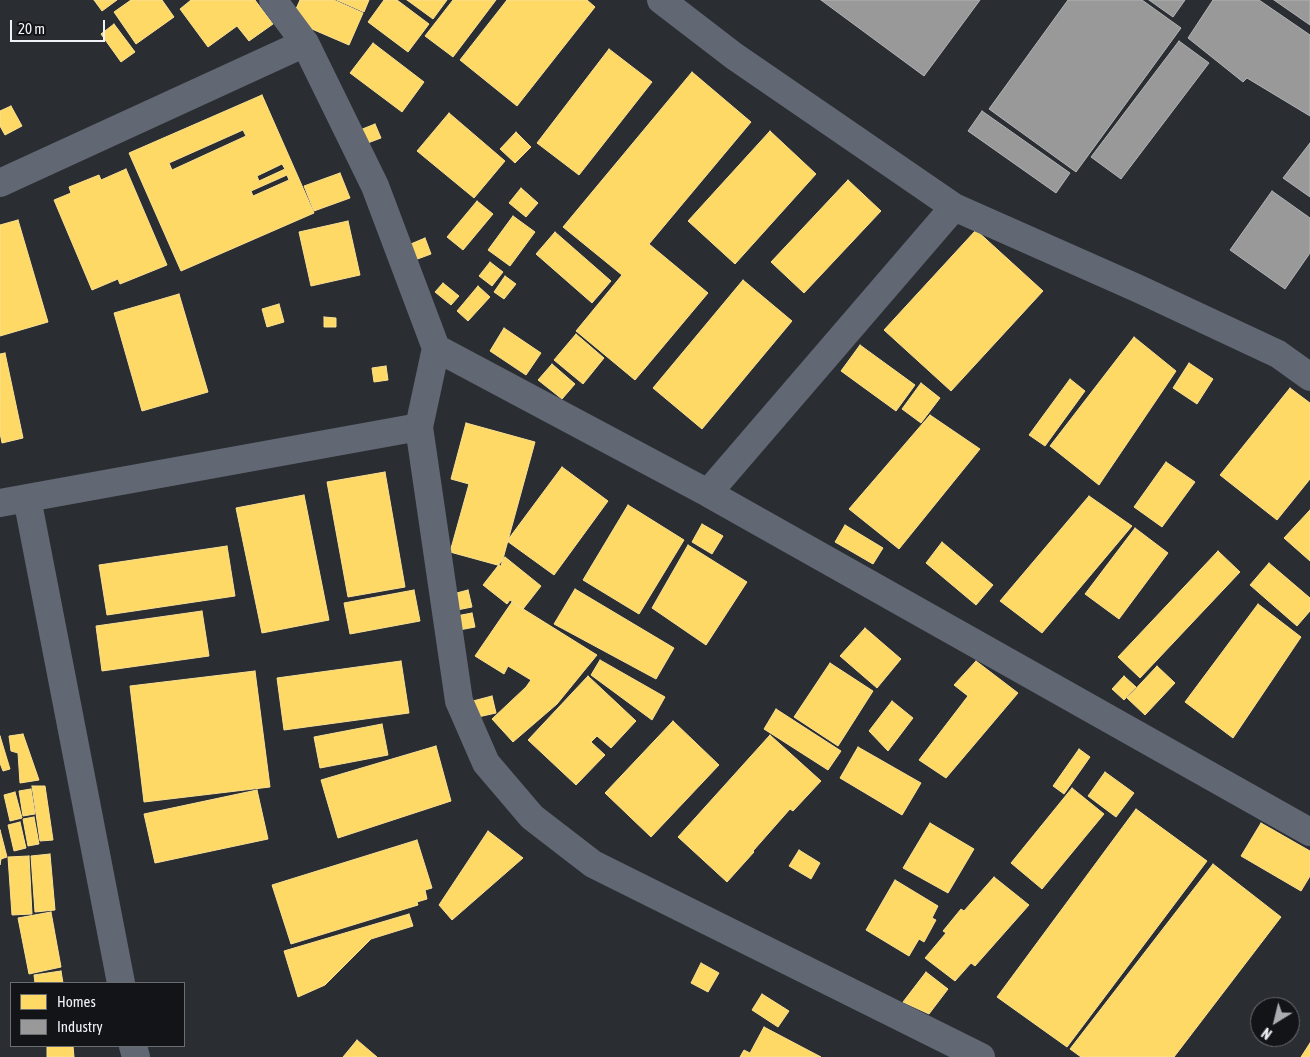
<!DOCTYPE html>
<html>
<head>
<meta charset="utf-8">
<style>
	body { margin:0 }
	#map { position:relative; width:1310px; height:1057px; overflow:hidden; background:#2a2d31; font-family:"Asap Condensed",sans-serif }
	canvas { display:block }
	.legend { position:absolute; left:10px; top:982px; width:175px; height:65px; box-sizing:border-box; background:#121418; border:1px solid #6a6d72; margin:0; padding:6px 9px; list-style:none; font-size:15px; color:#eff2f8 }
	.legend li { display:flex; align-items:center; gap:10px; height:25px }
	.legend b { width:25px; border:1px solid #6a6d72 }
	.north { position:absolute; left:1250px; top:997px; width:50px; height:50px; box-sizing:border-box; background:#121418; border:1px solid #6a6d72; border-radius:50%; rotate:216deg; font-size:14px; font-weight:700; line-height:20px; text-align:center; color:#eff2f8 }
	.north::after { content:''; display:block; margin:auto; width:18px; height:22px; background:#aaadb2; clip-path:polygon(50% 0,100% 100%,50% 72%,0 100%) }
	.scale { position:absolute; left:10px; top:20px; width:95px; height:22px; box-sizing:border-box; border:2px solid #eff2f8; border-top:0; padding-left:6px; font-size:15px; line-height:18px; white-space:nowrap; color:#eff2f8; -webkit-text-stroke:4px #121418; paint-order:stroke }
</style>
</head>
<body>
<div id="map">
<canvas width="1310" height="1057"></canvas>
<ul class="legend">
<li><b style="height:14px;background:#ffd966"></b>Homes</li>
<li><b style="height:14px;background:#999"></b>Industry</li>
</ul>
<div class="north">N</div>
<div class="scale">20 m</div>
</div>
<script>
const ctx = document.querySelector('canvas').getContext('2d');
ctx.lineJoin = 'round';
function paint(path, color) { ctx.fillStyle = color; ctx.fill(path, 'evenodd'); }
const poly = rows => new Path2D(rows.map(r => 'M' + r).join(''));
function strokePath(path, color, width, dash) { ctx.strokeStyle = color; ctx.lineWidth = width; ctx.lineCap = dash ? 'butt' : 'round'; ctx.setLineDash(dash || []); ctx.stroke(path); }
const homes = poly([
	[94,0,117,0,102,11,94,0],
	[131,0,162,0,174,17,136,44,114,12,131,0],
	[191,0,255,0,273,24,249,41,237,26,208,47,180,9,191,0],
	[300,0,334,0,363,13,349,45,291,20,300,0],
	[337,0,369,0,364,12,337,0],
	[384,0,397,0,429,24,408,52,368,22,384,0],
	[407,0,447,0,433,19,407,0],
	[453,0,496,0,453,57,425,36,453,0],
	[507,0,587,0,595,7,517,106,460,60,507,0],
	[114,24,135,52,121,62,101,34,114,24],
	[373,43,424,82,402,112,350,73,373,43],
	[609,49,652,82,579,175,537,143,609,49],
	[692,72,751,122,649,244,708,293,635,380,576,331,622,275,563,227,692,72],
	[262,95,314,213,181,271,129,153,262,95],
	[243,130,246,136,172,170,169,163,243,130],
	[282,164,285,169,259,181,257,176,282,164],
	[287,175,289,180,253,196,251,191,287,175],
	[11,106,22,126,5,135,0,126,0,111,11,106],
	[449,113,505,161,474,198,417,151,449,113],
	[375,124,381,138,365,144,360,130,375,124],
	[770,131,816,174,735,264,688,221,770,131],
	[516,132,531,147,515,163,500,149,516,132],
	[126,169,167,265,120,284,118,279,92,290,54,200,71,193,69,187,99,175,101,180,126,169],
	[340,173,350,198,314,211,304,186,340,173],
	[848,180,881,211,804,293,771,262,848,180],
	[521,188,538,203,526,217,509,203,521,188],
	[477,201,493,214,463,250,447,237,477,201],
	[513,216,535,232,510,266,488,250,513,216],
	[18,220,48,322,0,336,0,225,18,220],
	[348,221,360,275,311,286,299,232,348,221],
	[976,230,1043,291,951,391,884,330,976,230],
	[555,232,611,281,592,303,536,254,555,232],
	[425,238,431,254,412,261,406,246,425,238],
	[490,262,503,272,492,286,479,276,490,262],
	[505,276,516,284,504,299,494,292,505,276],
	[743,280,792,321,702,429,653,388,743,280],
	[443,283,459,296,451,305,435,292,443,283],
	[478,286,490,297,468,321,457,311,478,286],
	[179,294,208,392,142,411,114,313,179,294],
	[279,304,284,322,267,327,262,309,279,304],
	[324,317,336,318,336,327,324,327,324,317],
	[504,328,541,353,526,375,490,351,504,328],
	[576,334,604,358,583,384,554,360,576,334],
	[1134,337,1176,371,1099,485,1050,446,1134,337],
	[860,345,915,385,896,411,841,371,860,345],
	[5,353,23,438,2,443,0,433,0,354,5,353],
	[1189,363,1213,379,1197,404,1173,388,1189,363],
	[552,364,575,384,562,399,538,380,552,364],
	[386,366,388,380,374,382,372,368,386,366],
	[1070,379,1085,391,1045,446,1029,435,1070,379],
	[921,383,940,398,921,423,902,409,921,383],
	[1290,388,1310,403,1310,479,1277,520,1220,475,1290,388],
	[930,415,980,449,899,549,849,509,930,415],
	[466,423,535,442,501,566,450,552,469,484,451,479,466,423],
	[1166,462,1195,482,1162,527,1134,507,1166,462],
	[562,467,608,501,554,575,507,541,562,467],
	[385,472,405,587,348,597,327,482,385,472],
	[304,495,329,620,262,633,236,508,304,495],
	[1089,496,1132,526,1042,633,1000,601,1089,496],
	[628,505,684,540,639,614,583,580,628,505],
	[1310,510,1310,561,1284,538,1310,510],
	[702,524,723,536,712,554,692,542,702,524],
	[845,525,883,548,873,564,835,542,845,525],
	[1135,528,1168,553,1119,619,1085,594,1135,528],
	[942,542,993,585,976,605,926,563,942,542],
	[688,545,747,582,706,645,652,608,688,545],
	[227,546,235,596,107,615,99,565,227,546],
	[1218,551,1240,572,1140,678,1118,657,1218,551],
	[505,557,541,586,523,609,510,600,507,604,483,585,505,557],
	[1269,563,1310,598,1310,611,1297,626,1250,585,1269,563],
	[575,589,674,648,656,679,554,624,575,589],
	[414,590,420,621,350,634,344,603,414,590],
	[468,590,472,607,452,611,449,595,468,590],
	[512,602,597,655,557,704,513,742,492,719,526,687,531,680,508,666,504,674,475,656,512,602],
	[1258,604,1301,637,1233,738,1185,702,1258,604],
	[202,611,209,656,102,671,96,626,202,611],
	[472,613,475,627,454,631,451,617,472,613],
	[865,628,901,659,877,688,840,656,865,628],
	[600,660,665,697,652,720,591,675,600,660],
	[401,661,409,713,284,730,277,678,401,661],
	[976,661,1018,693,946,778,919,760,968,696,954,685,976,661],
	[830,663,873,691,838,746,794,717,830,663],
	[1157,666,1175,683,1145,715,1127,698,1157,666],
	[255,671,270,787,144,802,130,686,255,671],
	[588,676,636,721,611,748,597,736,591,742,605,755,576,785,528,740,588,676],
	[1124,676,1136,687,1124,700,1112,689,1124,676],
	[492,696,496,713,478,717,473,701,492,696],
	[892,701,913,718,888,751,869,731,892,701],
	[776,709,841,751,828,770,764,729,776,709],
	[673,721,719,765,651,837,605,793,673,721],
	[382,724,388,755,320,768,314,737,382,724],
	[23,734,39,780,20,783,18,753,11,751,9,736,23,734],
	[770,735,821,781,793,811,790,809,753,851,754,852,727,882,678,837,770,735],
	[0,736,10,769,3,771,0,763,0,736],
	[436,746,451,801,338,838,321,780,436,746],
	[858,747,921,783,902,815,840,778,858,747],
	[1079,749,1090,757,1064,794,1053,786,1079,749],
	[1105,772,1134,793,1116,817,1088,796,1105,772],
	[32,786,45,786,53,840,40,841,32,786],
	[1072,788,1104,814,1042,889,1011,863,1072,788],
	[31,789,35,814,23,816,19,791,31,789],
	[257,790,268,839,155,863,144,814,257,790],
	[15,792,22,818,10,821,4,795,15,792],
	[1136,809,1207,861,1067,1047,997,997,1136,809],
	[34,817,39,844,28,846,23,819,34,817],
	[20,822,26,848,14,851,8,825,20,822],
	[930,823,974,849,948,893,903,868,930,823],
	[1261,823,1310,851,1310,876,1301,891,1241,856,1261,823],
	[0,830,7,857,1,859,0,865,0,830],
	[488,831,523,858,452,920,439,905,488,831],
	[417,840,432,888,425,890,427,899,417,902,418,905,291,944,272,885,417,840],
	[799,850,820,863,811,879,789,866,799,850],
	[50,854,55,910,35,912,31,856,50,854],
	[29,856,32,914,12,915,8,857,29,856],
	[1213,864,1281,917,1174,1057,1081,1057,1070,1049,1213,864],
	[994,877,1029,905,975,966,971,963,955,981,925,958,946,933,943,931,961,909,964,911,994,877],
	[895,880,938,906,932,918,936,920,924,942,919,939,909,956,866,930,895,880],
	[51,912,61,967,29,974,18,918,51,912],
	[409,914,413,926,371,939,325,985,298,997,284,951,409,914],
	[701,963,719,973,708,992,691,983,701,963],
	[61,971,63,983,35,983,34,975,61,971],
	[926,972,948,989,929,1014,903,1002,926,972],
	[762,994,789,1011,778,1027,752,1010,762,994],
	[764,1027,821,1057,740,1057,744,1050,750,1053,764,1027],
	[357,1040,377,1057,343,1057,357,1040],
	[1310,1043,1310,1057,1301,1057,1310,1043],
	[47,1046,73,1046,74,1057,47,1057,47,1046]
]);
const industry = poly([
	[821,0,980,0,924,76,821,0],
	[1068,0,1142,0,1181,28,1076,172,989,109,1068,0],
	[1149,0,1185,0,1173,17,1149,0],
	[1213,0,1259,0,1310,35,1310,116,1247,78,1243,82,1188,38,1213,0],
	[1274,0,1310,0,1310,25,1274,0],
	[1179,41,1209,63,1121,179,1091,157,1179,41],
	[982,111,1070,173,1056,193,968,131,982,111],
	[1310,143,1310,197,1283,178,1310,143],
	[1272,191,1310,218,1310,253,1285,289,1230,250,1272,191]
]);
const minor = poly([
	[273,0,305,43,375,186,436,348,419,427,459,701,486,763,532,817,593,864,981,1057],
	[661,0,734,56,954,207,1139,289,1278,354,1310,377],
	[0,183,305,43],
	[436,348,708,493,1310,832],
	[708,493,954,207],
	[27,498,121,983],
	[0,503,419,427],
	[133,1046,136,1057]
]);
paint(homes, '#ffd966');
strokePath(homes, '#fae092', 1);
paint(industry, '#999');
strokePath(industry, '#b3b4b6', 1);
strokePath(minor, '#616773', 28);
</script>
</body>
</html>
